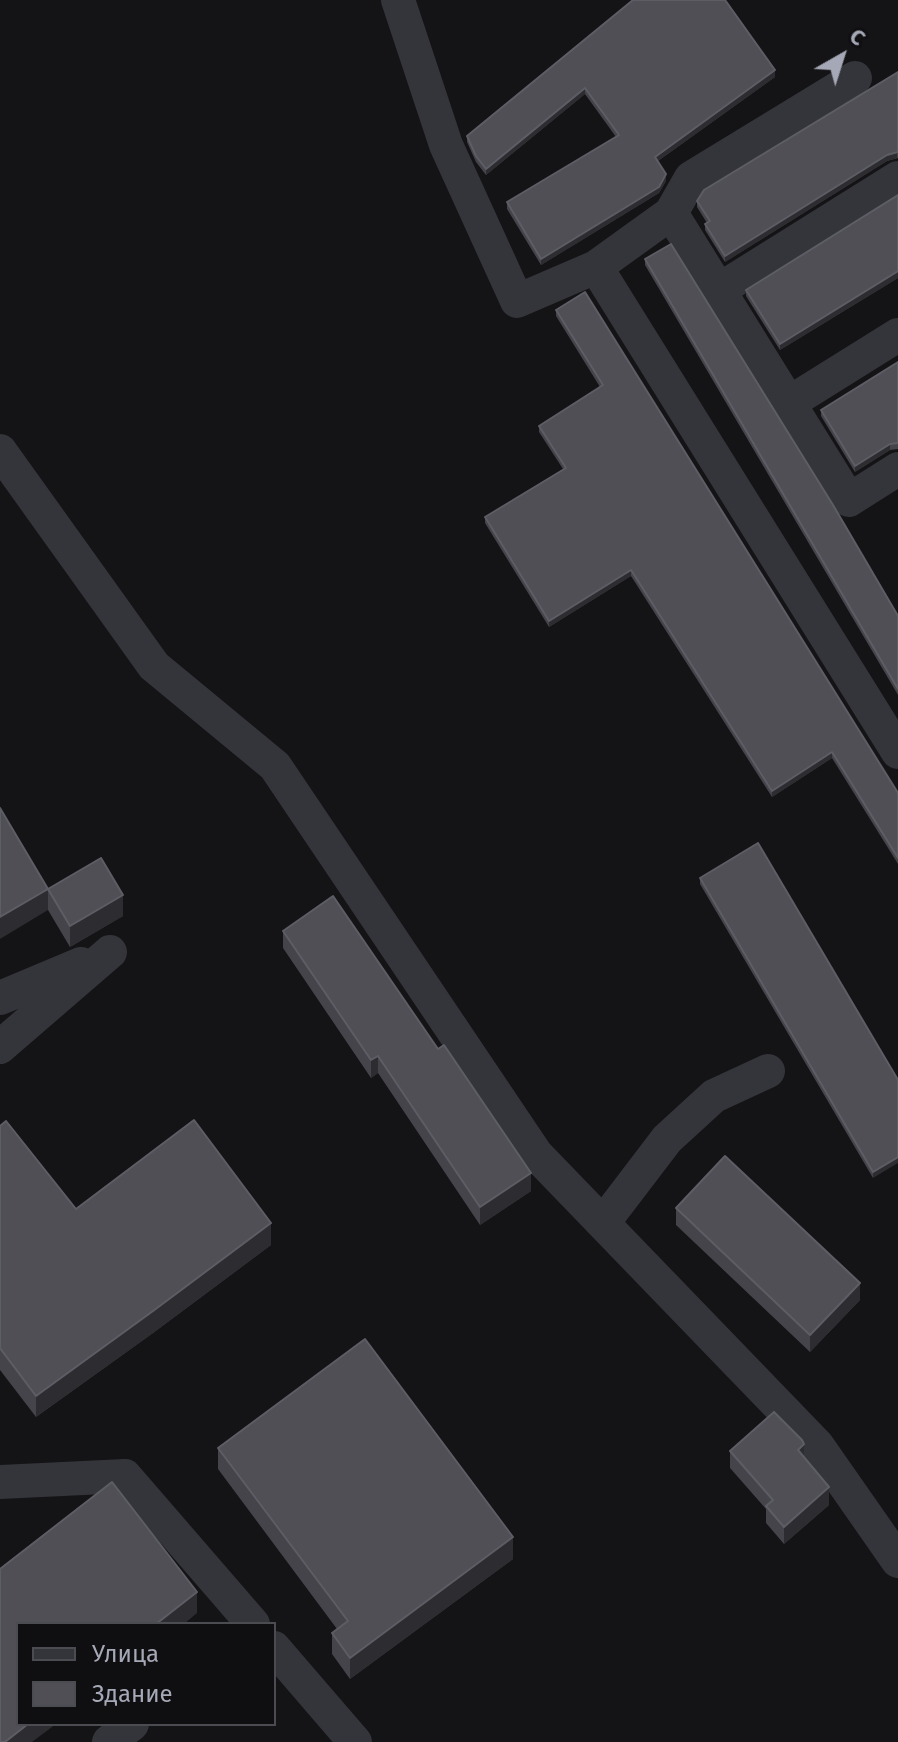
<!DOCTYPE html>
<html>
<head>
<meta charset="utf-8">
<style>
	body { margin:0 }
	#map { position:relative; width:898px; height:1742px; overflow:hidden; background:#141315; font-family:"Fira Sans",sans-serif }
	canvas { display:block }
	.legend { position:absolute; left:16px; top:1622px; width:260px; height:104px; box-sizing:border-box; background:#0f0e10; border:2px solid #4b4c52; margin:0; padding:10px 14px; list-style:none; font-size:24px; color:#a5a8b6 }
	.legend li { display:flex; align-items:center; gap:16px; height:40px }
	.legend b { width:40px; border:2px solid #4b4c52 }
	.north { position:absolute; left:802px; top:16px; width:80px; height:80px; -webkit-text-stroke:6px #0f0e10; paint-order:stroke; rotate:39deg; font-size:22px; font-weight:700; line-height:32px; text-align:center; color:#a5a8b6 }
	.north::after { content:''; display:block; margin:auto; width:28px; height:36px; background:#a5a8b6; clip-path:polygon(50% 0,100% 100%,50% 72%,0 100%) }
</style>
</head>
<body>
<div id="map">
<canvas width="898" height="1742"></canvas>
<ul class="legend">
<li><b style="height:10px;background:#34353a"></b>Улица</li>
<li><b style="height:22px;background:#504f56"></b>Здание</li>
</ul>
<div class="north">С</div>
</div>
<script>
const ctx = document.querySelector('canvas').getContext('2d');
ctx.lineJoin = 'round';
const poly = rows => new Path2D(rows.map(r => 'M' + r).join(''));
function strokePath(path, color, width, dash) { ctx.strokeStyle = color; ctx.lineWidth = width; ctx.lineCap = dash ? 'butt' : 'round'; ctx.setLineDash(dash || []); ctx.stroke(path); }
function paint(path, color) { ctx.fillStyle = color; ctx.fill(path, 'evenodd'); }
const minor = poly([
	[398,0,446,145,517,301,596,267,898,752],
	[671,213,849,500,898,469],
	[596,267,671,213,691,178,855,78],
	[719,290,898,178],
	[789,403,898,335],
	[0,451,154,666,275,766,536,1154,817,1445,898,1561],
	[0,998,81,964],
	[0,1047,110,952],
	[603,1223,667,1139,714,1096,768,1071],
	[0,1482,125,1476,253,1624],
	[274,1648,355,1742],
	[109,1742,132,1724]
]);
const wall = poly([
	[633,0,775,77,658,161,666,181,659,193,541,265,507,209,507,202,616,137,585,94,486,175,476,162,467,142,467,136],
	[898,72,898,158,887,161,725,262,705,230,705,224,707,223,697,207,697,201],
	[898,195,898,278,780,350,746,296,746,290],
	[645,259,898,616,898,695,645,265],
	[556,310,898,793,898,864,832,758,772,797,631,576,549,627,485,523,485,517,563,469,539,432,539,426,600,387,556,316],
	[898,362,898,449,890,450,855,472,821,416,821,410],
	[700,878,898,1080,873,1178,700,884],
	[48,889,123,916,70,947,48,910],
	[283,931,531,1191,480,1225,378,1073,371,1078,283,948],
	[0,1126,76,1209,271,1245,153,1333,36,1417,0,1370],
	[676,1208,860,1300,810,1352,676,1225],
	[218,1448,513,1559,350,1679,332,1654,332,1633,337,1629,218,1469],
	[730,1451,804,1458,829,1505,784,1544,766,1523,766,1509,730,1468]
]);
const shadedWall = poly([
	[775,70,775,77,655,163,655,157],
	[585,88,585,94,486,175,486,169],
	[897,152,897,158,887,161,725,262,725,256,887,155],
	[666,174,666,181,659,193,541,265,541,259],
	[898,271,898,278,780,350,780,344],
	[890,444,890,450,855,472,855,466],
	[631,570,631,576,549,627,549,621],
	[832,752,832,758,772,797,772,791],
	[48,889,48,910,0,939,0,917],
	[123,895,123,916,70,947,70,926],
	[378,1056,378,1073,371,1078,371,1060],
	[898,1157,898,1163,873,1178,873,1172],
	[531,1173,531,1191,480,1225,480,1207],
	[271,1223,271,1245,153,1333,36,1417,36,1396],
	[860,1283,860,1300,810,1352,810,1335],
	[804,1444,804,1462,798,1450],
	[829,1487,829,1505,784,1544,784,1527],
	[513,1537,513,1559,350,1679,350,1658],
	[197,1592,197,1613,184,1624,156,1624],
	[28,1724,56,1724,32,1742,5,1742]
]);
const building = poly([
	[633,0,725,0,775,70,655,157,666,174,659,187,541,259,507,202,619,135,585,88,486,169,476,156,467,136,633,0],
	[898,72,898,152,887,155,725,256,705,224,710,221,697,201,704,190,898,72],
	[898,195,898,271,780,344,746,290,898,195],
	[671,244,833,505,898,616,898,689,645,259,671,244],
	[585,292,898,793,898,858,832,752,772,791,631,570,549,621,485,517,566,468,539,426,603,385,556,310,585,292],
	[898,362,898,443,890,444,855,466,821,410,898,362],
	[0,808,48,889,0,917,0,808],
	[758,843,898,1080,898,1157,873,1172,700,878,758,843],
	[101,858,123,895,70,926,48,889,101,858],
	[333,896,438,1049,444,1045,531,1173,480,1207,378,1056,371,1060,283,931,333,896],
	[194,1120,271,1223,153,1311,36,1396,0,1348,0,1126,6,1121,76,1209,194,1120],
	[725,1156,860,1283,810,1335,676,1208,725,1156],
	[365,1339,513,1537,350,1658,332,1633,348,1621,218,1448,365,1339],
	[774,1412,802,1440,804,1444,798,1450,829,1487,784,1527,766,1506,773,1500,730,1451,774,1412],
	[112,1482,197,1592,156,1624,18,1624,18,1724,28,1724,5,1742,0,1742,0,1569,112,1482]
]);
strokePath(minor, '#34353a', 34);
paint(wall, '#45444a');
paint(shadedWall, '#2d2c30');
paint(building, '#504f56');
strokePath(building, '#5d5d65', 2);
</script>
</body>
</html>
